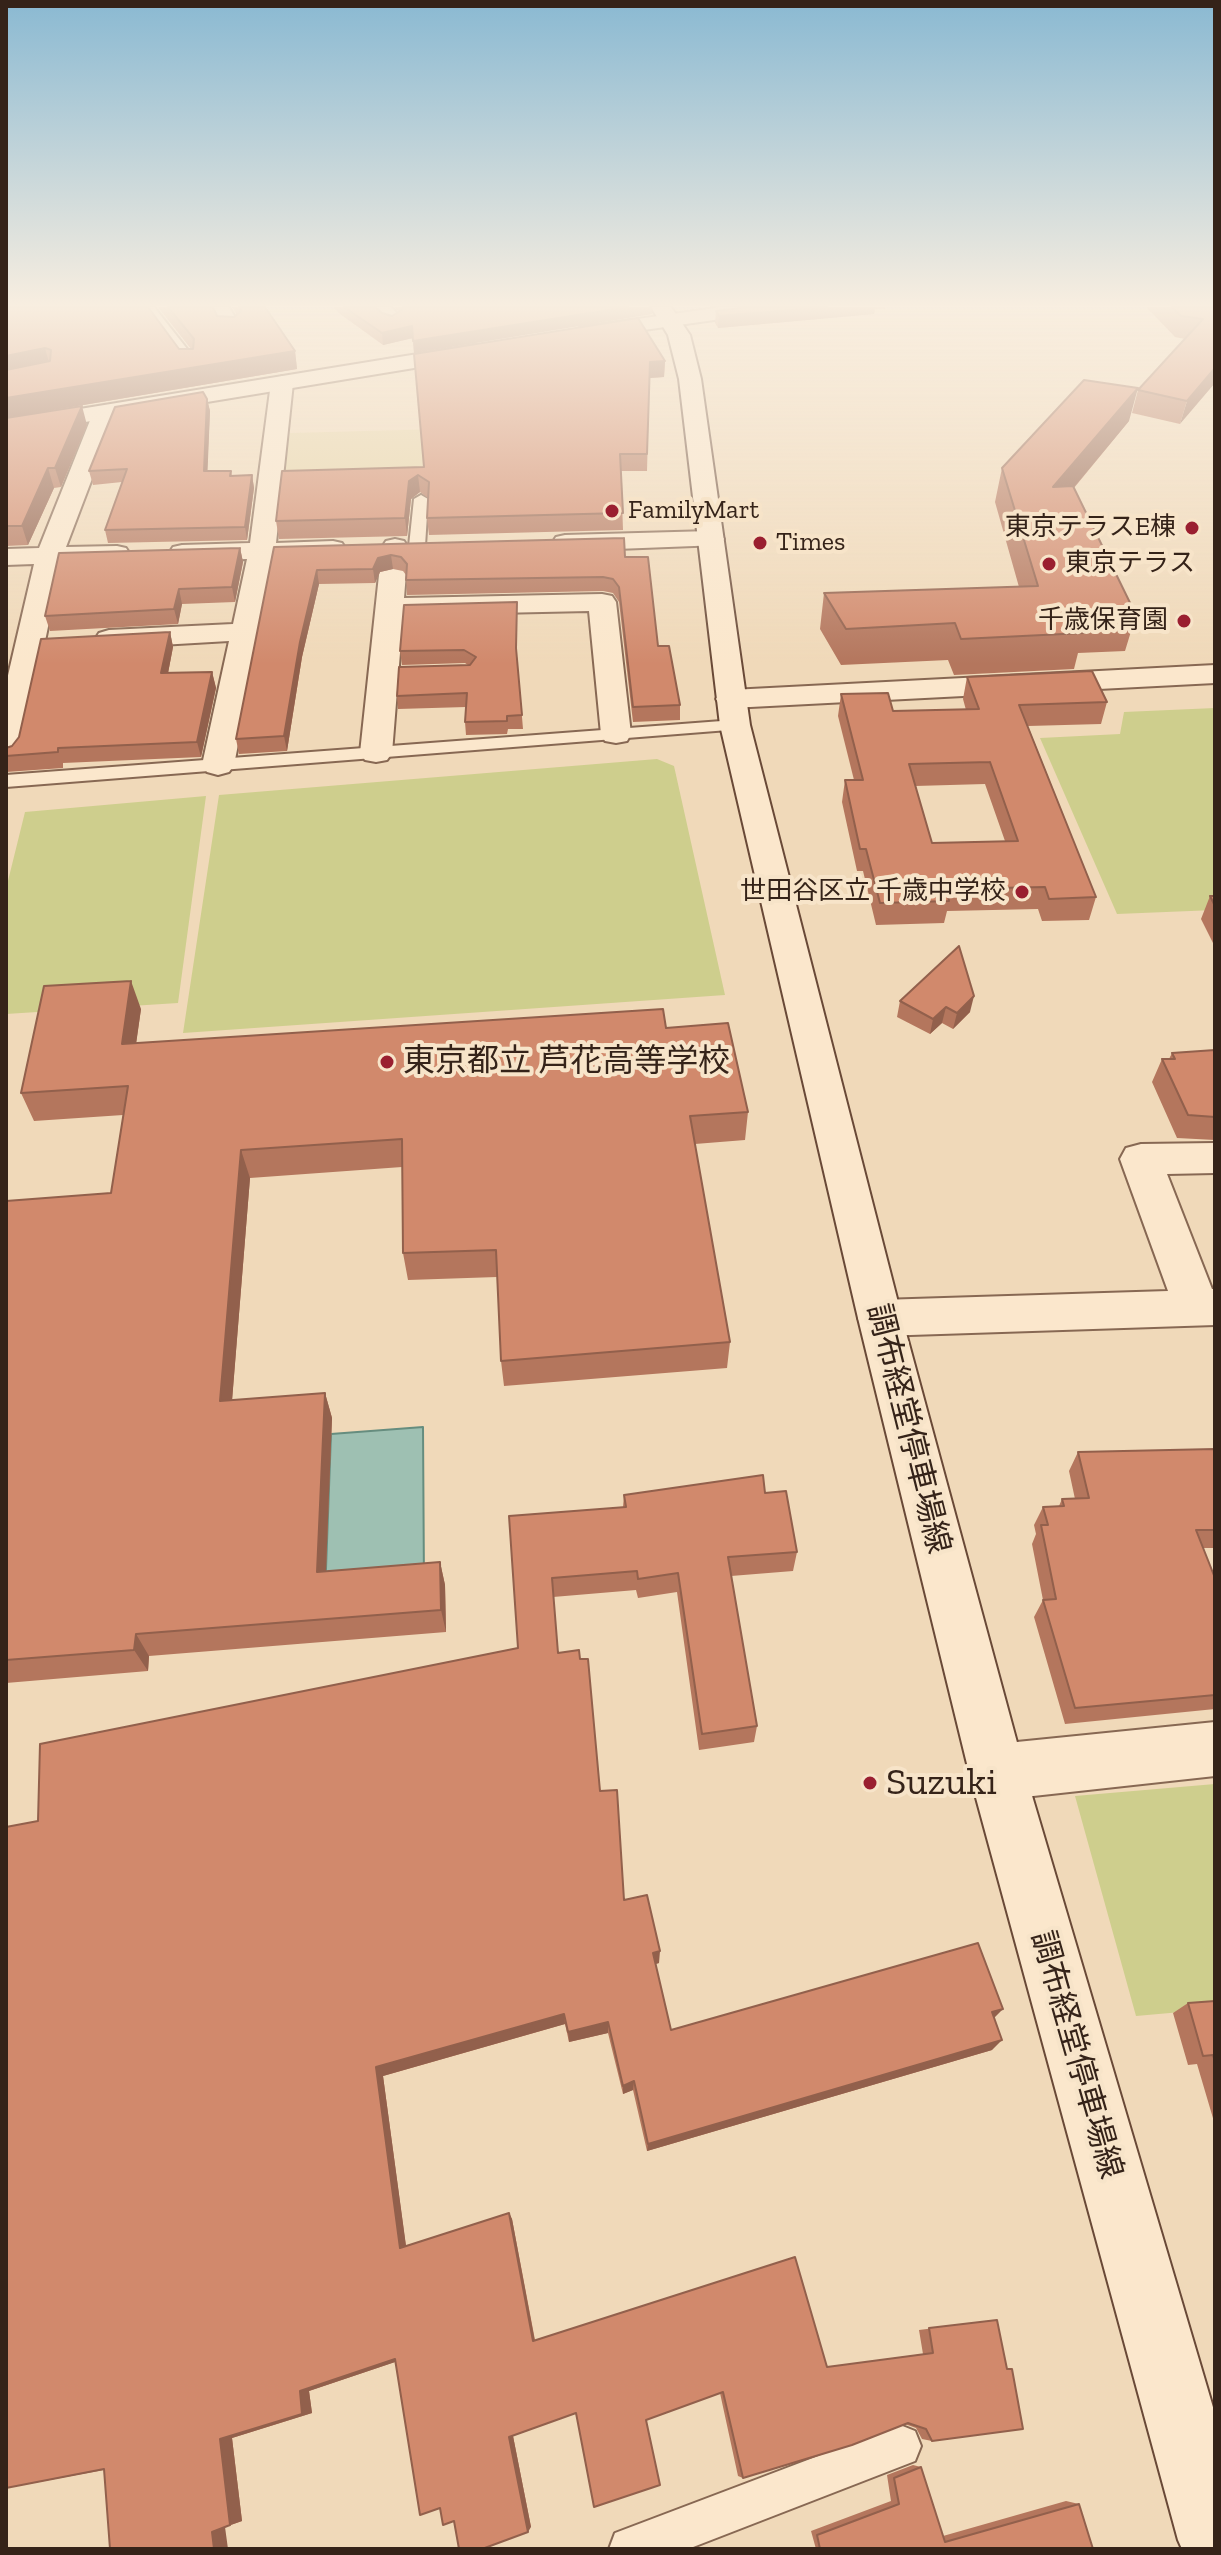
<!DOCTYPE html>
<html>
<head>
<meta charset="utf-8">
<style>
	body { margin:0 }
	#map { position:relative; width:1221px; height:2555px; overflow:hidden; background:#f0d9b9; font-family:"Zilla Slab",serif }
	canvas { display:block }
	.frame { position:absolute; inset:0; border:8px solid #352319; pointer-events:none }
</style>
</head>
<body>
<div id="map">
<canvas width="1221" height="2555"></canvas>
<div class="frame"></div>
</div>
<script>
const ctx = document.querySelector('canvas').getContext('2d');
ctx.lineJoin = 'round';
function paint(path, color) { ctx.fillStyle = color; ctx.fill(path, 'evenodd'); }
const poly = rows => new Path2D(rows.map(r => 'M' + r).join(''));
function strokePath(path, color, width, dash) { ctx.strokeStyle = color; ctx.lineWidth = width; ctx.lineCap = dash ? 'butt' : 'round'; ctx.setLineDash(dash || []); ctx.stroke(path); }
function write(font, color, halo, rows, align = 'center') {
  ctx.font = font + ' "Zilla Slab","Noto Sans JP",serif'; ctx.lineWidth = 8; ctx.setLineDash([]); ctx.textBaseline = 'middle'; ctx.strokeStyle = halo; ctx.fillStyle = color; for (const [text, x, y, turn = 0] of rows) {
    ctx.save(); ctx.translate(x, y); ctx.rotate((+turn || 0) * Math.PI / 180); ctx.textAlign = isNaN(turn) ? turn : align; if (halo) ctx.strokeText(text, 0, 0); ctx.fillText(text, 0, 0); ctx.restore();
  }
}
const farmland = poly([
	[478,428,478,481,280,487,290,433]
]);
const green = poly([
	[1215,708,1215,910,1117,914,1040,738,1120,734,1124,712],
	[657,759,674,766,725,995,183,1033,219,795],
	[206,796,178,1003,6,1014,6,889,25,812],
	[1215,1784,1215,2009,1136,2016,1075,1796]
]);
const water = poly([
	[423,1427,424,1587,325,1595,331,1434,423,1427]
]);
const service = poly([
	[142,307,154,307,195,359,195,365,185,365,142,307],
	[421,495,428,499,425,546,417,551,409,546,414,499,421,495],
	[735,720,744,725,741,729,6,787,6,775,735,720],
	[900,2425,915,2431,921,2446,915,2461,688,2549,609,2549,615,2533,900,2425]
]);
const minor = poly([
	[209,307,229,307,241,328,237,332,223,332,209,307],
	[370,307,391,307,402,319,392,325,385,323,370,307],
	[282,376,293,383,276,543,333,541,342,543,346,549,342,555,333,557,274,559,234,765,229,772,218,775,207,772,202,765,229,641,109,648,99,645,95,639,99,633,109,630,233,624,247,559,182,561,173,559,169,553,173,547,182,545,250,543,271,383,282,376],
	[105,406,113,408,117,413,66,547,117,546,126,548,130,554,126,560,117,562,61,564,22,752,17,759,6,761,6,684,34,564,6,565,6,549,39,548,93,413,97,408,105,406],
	[711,531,720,533,724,539,720,545,565,551,556,549,552,543,556,537,565,535,711,531],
	[395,539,404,541,408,547,404,598,602,594,612,596,616,602,631,734,627,741,616,743,605,741,601,734,589,611,403,615,392,753,387,760,376,762,365,760,360,753,382,547,386,541,395,539],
	[1215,1143,1215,1173,1167,1174,1212,1289,1215,1289,1215,1325,880,1336,864,1331,858,1318,864,1305,880,1300,1168,1291,1120,1159,1126,1148,1141,1144,1215,1143],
	[1215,1722,1215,1776,997,1800,977,1792,969,1772,977,1752,997,1744,1215,1722]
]);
const tertiary = poly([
	[722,307,773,307,763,313,581,339,570,333,581,327,722,307],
	[473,345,481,347,484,352,481,357,6,435,6,421,473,345],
	[1215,665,1215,683,731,708,720,705,716,699,720,693,731,690,1215,665]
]);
const secondary = poly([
	[651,307,671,307,690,335,701,379,750,725,902,1318,1025,1772,1215,2414,1215,2549,1182,2549,1178,2540,969,1772,858,1318,720,725,679,379,668,335,651,307]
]);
const wall = poly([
	[6,307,179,349,191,349,158,307,213,307,217,316,234,317,237,315,232,307,265,307,295,351,297,369,6,418],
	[333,307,375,307,382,313,392,316,399,312,394,307,652,307,652,314,414,353,413,338,383,345,340,314],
	[747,307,885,307,885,309,875,309,874,314,718,328,715,323,716,311],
	[1146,307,1215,307,1180,424,1132,413,1138,390,1185,339,1175,337],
	[665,361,664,377,649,378,647,471,621,471,623,530,429,535,427,518,428,498,420,492,411,499,407,536,279,539,276,521,424,467],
	[207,399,210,411,207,471,231,471,232,476,252,475,254,488,247,540,108,543,105,530,122,482,93,485,89,471],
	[6,418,87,425,61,487,54,488,28,545,6,546],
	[1129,421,1074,488,1136,615,1125,651,1078,653,1074,669,954,675,948,660,841,665,820,629,824,593,1019,587,995,502,1002,468],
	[274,547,625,557,680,705,680,720,633,722,619,602,613,593,603,591,407,595,406,575,403,571,393,569,380,572,375,583,319,584,302,657,287,751,239,754,236,739],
	[240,548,243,562,235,602,182,604,178,624,50,631,45,616],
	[517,602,517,657,523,729,508,729,507,734,466,735,465,722,466,707,398,709,397,696,468,665,465,663,402,665,400,651],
	[170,632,173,647,168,673,212,672,216,688,201,757,63,763,63,768,6,772,6,748,12,746],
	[967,677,1107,702,1101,724,1028,726,1096,897,1089,920,1042,921,1038,909,947,911,944,923,876,925,863,871,857,871,842,802,845,780,854,780,838,716,841,694,893,711,966,710,963,699],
	[985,784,1005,841,932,843,915,786],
	[1210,896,1215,896,1215,947,1201,919],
	[959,946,970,1012,953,1029,942,1023,930,1034,897,1017,900,1001],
	[141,1009,136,1043,666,1028,748,1112,745,1140,695,1144,730,1342,727,1368,504,1386,501,1361,497,1277,408,1280,403,1253,402,1167,250,1178,232,1400,325,1393,332,1418,326,1571,440,1562,445,1585,446,1632,149,1656,148,1671,6,1683,6,1201,111,1193,123,1115,34,1121,21,1093],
	[1215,1050,1215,1140,1177,1138,1152,1082,1162,1059,1169,1059,1172,1053],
	[1215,1449,1215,1548,1203,1548,1215,1578,1215,1709,1065,1724,1034,1617,1043,1600,1032,1544,1036,1534,1034,1525,1043,1507,1059,1506,1062,1499,1075,1499,1069,1471,1078,1452],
	[765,1493,797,1552,793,1571,731,1576,757,1726,754,1742,699,1750,677,1592,638,1598,636,1590,553,1597,558,1653,600,1791,624,1900,659,1963,655,1964,671,2030,994,2018,992,2050,647,2151,633,2090,623,2094,608,2033,569,2042,565,2024,383,2076,406,2247,509,2213,512,2219,535,2340,827,2367,923,2354,919,2330,997,2320,932,2441,922,2439,916,2428,905,2424,743,2478,738,2476,720,2393,576,2413,513,2436,531,2527,454,2521,440,2508,395,2362,309,2391,312,2413,232,2438,242,2521,225,2527,104,2470,6,2488,38,1821,518,1648,509,1516,623,1507,624,1495],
	[1215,2001,1215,2125,1197,2064,1188,2065,1173,2013,1188,2003],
	[913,2465,921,2467,943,2536,1066,2501,1079,2504,1093,2549,816,2549,811,2531,891,2501,887,2475]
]);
const shadedWall = poly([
	[628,307,652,307,652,314,414,353,413,341],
	[827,307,875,307,874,314,718,328,719,316],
	[412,326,413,338,383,345,382,333],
	[45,348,50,366,6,375,6,356],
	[295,351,297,369,6,418,6,398],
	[665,361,664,377,649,378,647,471,650,362],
	[1215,368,1215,383,1180,424,1187,401],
	[1138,388,1129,421,1045,522,1053,487],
	[207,399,210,411,207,484,204,471],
	[82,406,87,425,61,487,55,468],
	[48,468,54,488,28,545,22,526],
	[252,475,254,488,247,540,245,527],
	[418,475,420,492,411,499,407,536,405,518,409,481],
	[240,548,243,562,235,602,232,587],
	[391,555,393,569,380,572,375,583,373,569,378,558],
	[317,570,319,584,302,657,287,751,284,736,300,642],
	[179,589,182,604,178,624,174,609],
	[170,632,173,647,165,689,161,673],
	[212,672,216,688,201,757,197,742],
	[131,981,141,1009,132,1073,122,1044],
	[974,996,970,1012,953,1029,957,1013],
	[946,1007,942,1023,930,1034,933,1019],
	[241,1150,250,1178,230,1426,220,1401],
	[325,1393,332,1418,325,1595,317,1572],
	[440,1562,445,1585,446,1632,441,1610],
	[136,1634,149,1656,148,1671,134,1650],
	[660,1951,659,1963,652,1965,653,1953],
	[1003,2009,992,2020,992,2012],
	[564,2014,565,2024,383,2076,407,2253,400,2248,376,2067],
	[608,2022,608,2033,569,2042,568,2032],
	[1002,2040,992,2050,647,2151,648,2144],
	[634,2081,633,2090,623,2094,623,2086],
	[509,2213,512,2219,535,2342,533,2341],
	[395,2359,401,2360,309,2391,312,2413,232,2438,242,2521,225,2527,228,2549,214,2549,212,2532,220,2439,300,2391],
	[513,2436,531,2527,528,2532,509,2437]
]);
const building = poly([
	[6,307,148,307,179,349,193,349,194,339,168,307,213,307,217,316,234,317,241,311,239,307,265,307,295,351,6,398,6,370,50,361,51,350,45,348,6,356,6,307],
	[344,307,375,307,382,313,392,316,402,310,403,307,628,307,413,341,412,326,382,333,344,307],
	[747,307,827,307,719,316,716,311,747,307],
	[1172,307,1215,307,1215,368,1187,401,1138,390,1203,319,1181,316,1172,307],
	[638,318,665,361,650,362,647,454,620,454,623,513,427,518,429,482,418,475,409,481,405,518,276,521,282,471,424,467,414,354,638,318],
	[1084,380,1138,388,1053,487,1073,486,1136,615,1076,618,1084,633,961,639,955,623,846,629,824,593,1038,586,1002,468,1084,380],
	[203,392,207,399,204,471,231,471,230,476,252,475,245,527,105,530,127,469,89,471,115,407,203,392],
	[82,406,55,468,48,468,22,526,6,526,6,418,82,406],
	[624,538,625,557,648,557,658,646,669,646,680,705,633,707,619,587,613,579,603,577,406,580,407,564,401,557,391,555,378,558,373,569,317,570,300,642,284,736,236,739,274,547,624,538],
	[240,548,232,587,179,589,174,609,45,616,59,553,240,548],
	[517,602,516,648,522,715,507,716,507,721,465,722,467,693,397,696,399,667,470,665,476,657,464,650,400,651,404,605,517,602],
	[170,632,161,673,212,672,197,742,58,748,58,752,6,756,6,748,12,746,19,737,41,639,170,632],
	[1092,671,1107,702,1019,705,1096,897,1049,899,1045,887,946,889,949,901,880,903,866,849,860,849,845,780,863,780,841,694,888,693,893,711,979,709,967,677,1092,671],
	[990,762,1018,841,932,843,909,764,990,762],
	[1210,896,1215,896,1215,906,1210,896],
	[959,946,974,996,957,1013,946,1007,933,1019,900,1001,959,946],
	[131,981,122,1044,663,1009,666,1028,728,1023,748,1112,690,1116,730,1342,501,1361,496,1250,403,1253,402,1139,241,1150,220,1401,325,1393,317,1572,440,1562,441,1610,136,1634,134,1650,6,1660,6,1201,111,1193,128,1086,21,1093,44,986,131,981],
	[1215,1050,1215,1117,1188,1115,1162,1059,1175,1059,1172,1053,1215,1050],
	[1215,1449,1215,1530,1196,1530,1215,1578,1215,1695,1075,1708,1043,1600,1056,1599,1041,1525,1048,1525,1043,1507,1064,1506,1062,1499,1089,1498,1078,1452,1215,1449],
	[763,1475,765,1493,786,1491,797,1552,728,1557,757,1726,702,1734,678,1573,638,1579,637,1571,552,1578,558,1653,579,1650,580,1659,588,1659,600,1791,617,1790,624,1900,647,1895,660,1951,653,1953,671,2030,978,1943,1003,2009,992,2012,1002,2040,648,2144,634,2081,623,2086,608,2022,568,2032,564,2014,376,2067,400,2248,509,2213,533,2341,795,2257,827,2367,933,2353,929,2328,997,2320,1007,2369,1012,2369,1023,2429,932,2441,926,2429,908,2423,852,2445,743,2478,723,2392,646,2420,660,2485,594,2507,576,2413,509,2437,528,2532,482,2549,459,2549,454,2521,443,2525,440,2508,420,2515,395,2359,300,2391,302,2414,220,2439,230,2525,212,2532,214,2549,110,2549,104,2469,6,2488,6,1827,38,1821,40,1744,518,1648,509,1516,626,1507,624,1495,763,1475],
	[1215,2001,1215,2062,1213,2055,1203,2056,1188,2003,1215,2001],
	[921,2467,945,2542,1079,2504,1093,2549,820,2549,817,2535,899,2504,894,2478,921,2467]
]);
const markers = [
	[612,511,8,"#9a1f30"],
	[1192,528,8,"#9a1f30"],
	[760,543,8,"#9a1f30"],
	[1049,564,8,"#9a1f30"],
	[1184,621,8,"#9a1f30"],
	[1022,892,8,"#9a1f30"],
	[387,1062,8,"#9a1f30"],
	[870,1783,8,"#9a1f30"]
];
const farPoinames = [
	["FamilyMart",628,511],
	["東京テラスE棟",1176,528,"right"],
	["Times",776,543],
	["東京テラス",1065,564],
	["千歳保育園",1168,621,"right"],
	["世田谷区立 千歳中学校",1006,892,"right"]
];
const poiNames = [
	["東京都立 芦花高等学校",403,1062]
];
const streetNames = [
	["調布経堂停車場線",908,1429,76],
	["調布経堂停車場線",1076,2055,74]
];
const nearPoinames = [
	["Suzuki",886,1783]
];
paint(farmland, '#e6d4a6');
paint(green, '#cece8d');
paint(water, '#9ec0b2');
strokePath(water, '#668d7f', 2);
strokePath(service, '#876853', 4);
strokePath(minor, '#876853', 4);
strokePath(tertiary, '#876853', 4);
strokePath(secondary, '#694937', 4);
paint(service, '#fbe7cc');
paint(minor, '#fbe7cc');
paint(tertiary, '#fbe7cc');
paint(secondary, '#fbe7cc');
paint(wall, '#b4765d');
paint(shadedWall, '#92604c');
paint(building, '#d1896c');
strokePath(building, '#92604c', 2);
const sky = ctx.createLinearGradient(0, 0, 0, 664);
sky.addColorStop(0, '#8ab9d2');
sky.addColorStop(0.46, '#f8eee0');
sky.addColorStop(1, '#f8eee000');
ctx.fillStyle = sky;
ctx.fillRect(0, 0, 1221, 664);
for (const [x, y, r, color] of markers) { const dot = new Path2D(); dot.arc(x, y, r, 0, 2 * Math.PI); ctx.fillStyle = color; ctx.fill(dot); strokePath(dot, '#f7e4c9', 3); }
write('26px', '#352319', '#f7e4c9', farPoinames, 'left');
write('32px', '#352319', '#f7e4c9', poiNames, 'left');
write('32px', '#352319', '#f7e4c9', streetNames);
write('38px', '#352319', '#f7e4c9', nearPoinames, 'left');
</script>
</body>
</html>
